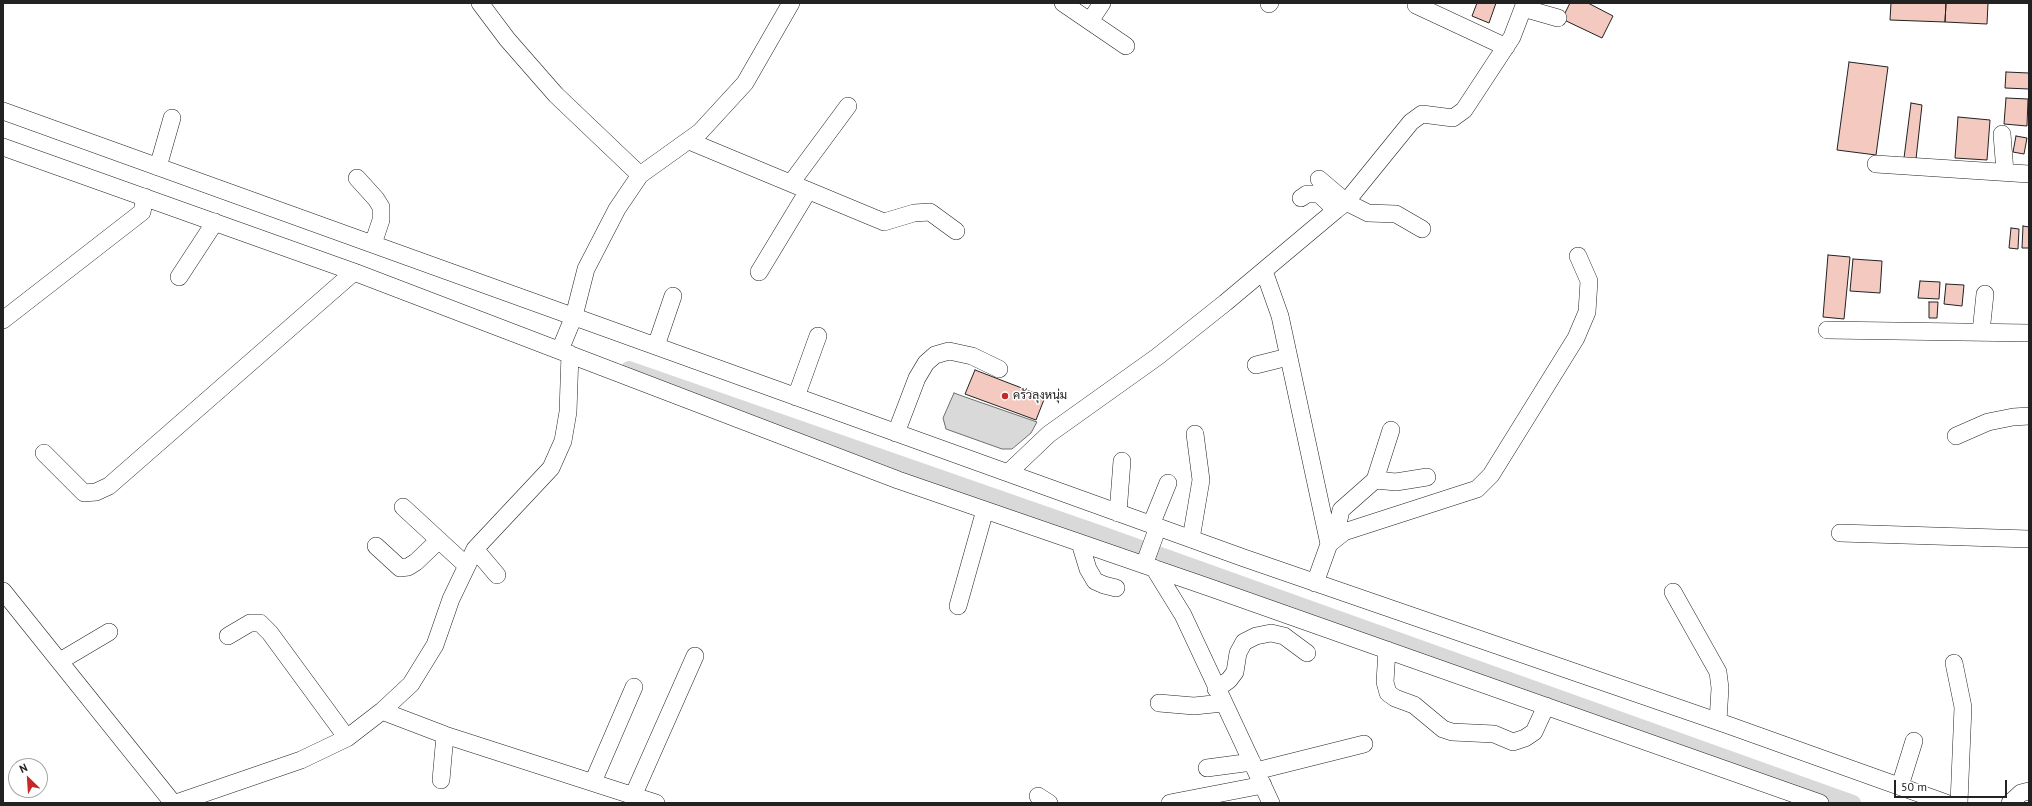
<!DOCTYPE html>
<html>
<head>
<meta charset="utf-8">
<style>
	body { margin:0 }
	#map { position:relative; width:2032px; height:806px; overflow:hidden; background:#fff; font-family:"PT Sans",sans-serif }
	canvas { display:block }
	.frame { position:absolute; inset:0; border:4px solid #222; pointer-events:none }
	.north { position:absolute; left:8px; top:758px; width:40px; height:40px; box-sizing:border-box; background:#fff; border:1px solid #a7a7a7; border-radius:50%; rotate:335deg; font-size:11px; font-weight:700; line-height:16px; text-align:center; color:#222 }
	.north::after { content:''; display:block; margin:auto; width:14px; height:18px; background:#c62828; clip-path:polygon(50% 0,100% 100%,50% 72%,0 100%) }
	.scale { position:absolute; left:1894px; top:780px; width:113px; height:18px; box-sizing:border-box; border:2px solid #222; border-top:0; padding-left:5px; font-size:12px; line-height:14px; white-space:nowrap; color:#222; -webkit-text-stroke:3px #fff; paint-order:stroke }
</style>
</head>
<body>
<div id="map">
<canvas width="2032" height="806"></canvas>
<div class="frame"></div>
<div class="north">N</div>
<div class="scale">50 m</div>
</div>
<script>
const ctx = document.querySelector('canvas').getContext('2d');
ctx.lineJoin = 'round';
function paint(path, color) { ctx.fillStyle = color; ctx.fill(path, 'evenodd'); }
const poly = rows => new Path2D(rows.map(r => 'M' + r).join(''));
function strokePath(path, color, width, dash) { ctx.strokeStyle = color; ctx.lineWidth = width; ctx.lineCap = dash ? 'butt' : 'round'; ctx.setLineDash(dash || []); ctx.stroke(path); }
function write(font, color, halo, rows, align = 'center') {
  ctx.font = font + ' "PT Sans",Sarabun,sans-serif'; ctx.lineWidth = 3; ctx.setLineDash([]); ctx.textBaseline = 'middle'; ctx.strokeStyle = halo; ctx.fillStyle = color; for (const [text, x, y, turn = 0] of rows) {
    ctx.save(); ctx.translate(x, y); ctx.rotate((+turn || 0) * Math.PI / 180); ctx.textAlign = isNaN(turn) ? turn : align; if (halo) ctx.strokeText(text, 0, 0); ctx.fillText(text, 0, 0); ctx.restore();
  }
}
const water = poly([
	[954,393,965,397,1037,422,1031,433,1012,449,1002,449,946,429,943,418,954,393]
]);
const canal = poly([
	[629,369,1099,533,1853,803]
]);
const building = poly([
	[1477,3,1496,3,1489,23,1472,16,1477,3],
	[1570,3,1588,3,1613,16,1602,38,1562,19,1570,3],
	[1891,3,1946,3,1945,22,1890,20,1891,3],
	[1946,3,1988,3,1987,24,1945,22,1946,3],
	[1849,62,1888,67,1876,155,1837,150,1849,62],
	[2006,72,2029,73,2029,89,2005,88,2006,72],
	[2006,98,2028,99,2027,126,2004,124,2006,98],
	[1911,103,1922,105,1916,159,1904,158,1911,103],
	[1958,117,1990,120,1987,160,1955,158,1958,117],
	[2016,136,2027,138,2024,154,2013,152,2016,136],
	[2023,226,2029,227,2029,248,2022,248,2023,226],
	[2011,228,2019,229,2018,249,2009,248,2011,228],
	[1828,255,1850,257,1844,319,1823,317,1828,255],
	[1853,259,1882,261,1880,293,1850,291,1853,259],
	[1920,281,1940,282,1939,299,1918,298,1920,281],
	[1946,284,1964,285,1962,306,1944,304,1946,284],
	[1929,302,1938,302,1937,318,1929,318,1929,302],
	[975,370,1045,397,1036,420,965,394,975,370]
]);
const minor = poly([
	[480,3,507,39,556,95,640,175],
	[1063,3,1126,46],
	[1269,4,1270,3],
	[1416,5,1506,47],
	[1523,8,1558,18],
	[1090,21,1102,3],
	[3,111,1244,558,1728,725,1946,803],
	[2002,134,2005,172],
	[689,141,884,222,914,213,930,212,956,231],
	[3,147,354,272,898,480,1211,588,1820,803],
	[1876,164,2029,174],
	[158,167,172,118],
	[357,178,376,199,381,207,381,220,373,244],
	[1319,179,1346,202,1368,213,1396,214,1422,229],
	[791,183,848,106],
	[1301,198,1307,194,1319,194,1336,210],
	[1264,271,1280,316,1329,544],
	[759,272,808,191],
	[179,277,215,222],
	[3,320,142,212,145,197],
	[1827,330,2029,333],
	[1981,332,1985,294],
	[656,346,673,296],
	[560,350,574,316,586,269,617,209,640,175,700,132,745,83,791,3],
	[1256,365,1288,357],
	[796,397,818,336],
	[896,433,917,378,926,363,935,355,949,351,972,356,999,369],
	[1956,436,1988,422,2013,417,2029,416],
	[44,453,84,493,96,492,109,486,354,272],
	[1008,473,1049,434,1157,357,1225,303,1336,210,1346,202,1411,122,1422,114,1453,118,1464,110,1512,37,1525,3],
	[1375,480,1396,482,1427,477],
	[403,507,467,566],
	[1118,513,1122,461],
	[1151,525,1168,483],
	[1840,533,2029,539],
	[1335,538,1341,510,1375,480,1391,430],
	[1191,539,1201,480,1195,434],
	[1080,543,1088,569,1095,581,1104,585,1116,588],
	[376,546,400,568,408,567,416,562,439,540],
	[475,549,497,575],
	[1144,565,1158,527],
	[1154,568,1183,615,1271,803],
	[1315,583,1329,544,1344,532,1477,489,1491,475,1576,338,1587,312,1589,281,1578,256],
	[3,591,173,803],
	[1673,592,1718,672,1720,688,1718,721],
	[958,606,985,510],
	[228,636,250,623,260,623,270,633,347,738],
	[1387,650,1385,682,1388,693,1395,698,1414,705,1443,729,1452,732,1494,734,1513,742,1525,738,1534,732,1546,706],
	[60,661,109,632],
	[1954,663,1963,707,1959,803],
	[1216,689,1229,680,1235,672,1238,653,1244,642,1256,636,1271,633,1284,636,1307,653],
	[1159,703,1194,706,1223,703],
	[382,711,445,735,656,803],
	[1207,768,1252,762],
	[1256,771,1364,744],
	[441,780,445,735],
	[593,782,634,687],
	[1900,786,1914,741],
	[633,796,695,656],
	[1038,796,1049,803],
	[176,803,301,760,347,738,382,711,411,684,435,645,451,599,475,549,551,468,563,441,568,412,570,354],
	[1170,803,1263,785],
	[2010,803,2021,793,2029,791]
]);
const markers = [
	[1005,396,4,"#c62828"]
];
const poiNames = [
	["ครัวลุงหนุ่ม",1013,396]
];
paint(water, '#d9d9d9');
strokePath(water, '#6f6f6f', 1);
strokePath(canal, '#d9d9d9', 16);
paint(building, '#f3c9c0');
strokePath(building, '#222', 1);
strokePath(minor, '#222', 18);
strokePath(minor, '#fff', 17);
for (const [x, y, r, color] of markers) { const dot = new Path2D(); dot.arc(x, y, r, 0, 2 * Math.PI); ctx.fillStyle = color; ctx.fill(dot); strokePath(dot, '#fff', 1.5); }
write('12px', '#222', '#fff', poiNames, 'left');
</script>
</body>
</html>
